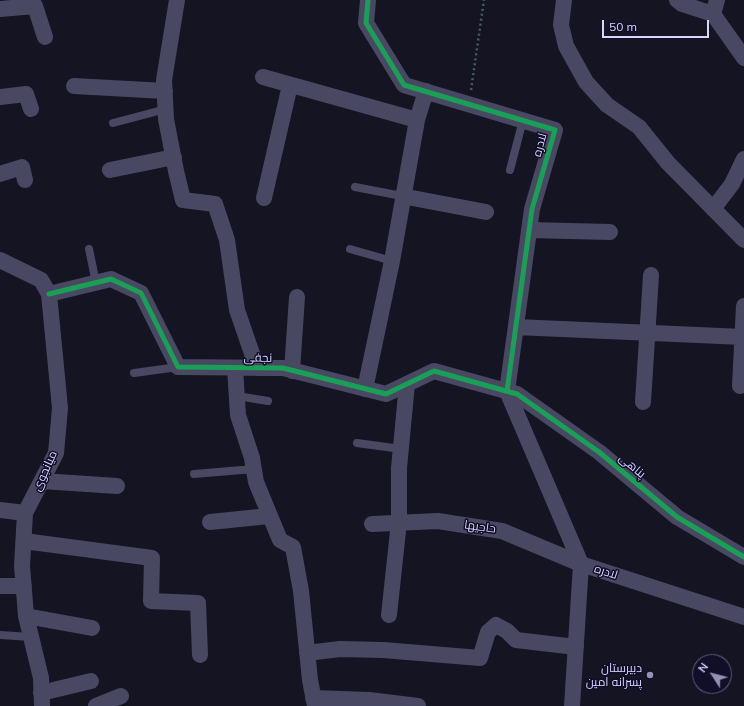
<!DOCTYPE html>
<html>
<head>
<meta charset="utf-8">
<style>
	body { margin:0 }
	#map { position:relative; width:744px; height:706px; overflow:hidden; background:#151422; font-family:Mulish,sans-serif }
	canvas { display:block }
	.north { position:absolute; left:692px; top:654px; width:40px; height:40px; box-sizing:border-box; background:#110e28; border:1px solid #615e7e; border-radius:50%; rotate:306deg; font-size:11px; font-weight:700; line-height:16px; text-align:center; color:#d8d5ff }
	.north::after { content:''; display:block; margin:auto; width:14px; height:18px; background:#9491b2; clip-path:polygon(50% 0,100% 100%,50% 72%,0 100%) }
	.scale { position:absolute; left:602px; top:20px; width:107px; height:18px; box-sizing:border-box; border:2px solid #d8d5ff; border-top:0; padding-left:5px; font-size:12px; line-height:14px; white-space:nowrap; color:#d8d5ff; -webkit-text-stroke:3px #110e28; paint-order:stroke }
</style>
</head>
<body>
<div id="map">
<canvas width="744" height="706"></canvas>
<div class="north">N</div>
<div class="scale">50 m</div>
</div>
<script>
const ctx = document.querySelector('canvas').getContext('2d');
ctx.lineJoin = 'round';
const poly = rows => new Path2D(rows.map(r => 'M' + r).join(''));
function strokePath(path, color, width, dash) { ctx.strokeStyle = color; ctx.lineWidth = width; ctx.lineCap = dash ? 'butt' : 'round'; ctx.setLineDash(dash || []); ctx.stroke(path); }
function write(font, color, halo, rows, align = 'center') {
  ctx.font = font + ' Mulish,Cairo,sans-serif'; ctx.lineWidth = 3; ctx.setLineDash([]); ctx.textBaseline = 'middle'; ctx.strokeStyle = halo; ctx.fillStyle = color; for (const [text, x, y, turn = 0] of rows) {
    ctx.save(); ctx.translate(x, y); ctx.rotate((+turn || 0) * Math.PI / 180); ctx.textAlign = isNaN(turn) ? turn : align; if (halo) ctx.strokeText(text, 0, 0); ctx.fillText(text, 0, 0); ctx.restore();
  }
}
const path = poly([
	[471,90,484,0]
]);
const lane = poly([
	[113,123,166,109],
	[510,170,523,120],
	[355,187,402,196],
	[89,249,96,283],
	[350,249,392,261],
	[134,373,178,367],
	[237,396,268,401],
	[357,443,401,449],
	[194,474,254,469],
	[0,635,31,637]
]);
const street = poly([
	[177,0,164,80,166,119,176,171,183,200,215,204,227,240,237,310,257,368],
	[368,0,366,23,404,85,555,130,532,209,507,391],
	[564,0,561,25,566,46,586,82,607,105,639,127,668,163,744,240],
	[677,0,682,4,713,14],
	[717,0,713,14,744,58],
	[0,9,35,6,45,37],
	[263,77,417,120],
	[74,86,165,91],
	[0,97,26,94,31,109],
	[110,170,174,157],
	[0,174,22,167,25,180],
	[402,196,486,212],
	[264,198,290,85],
	[713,209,732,184,744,159],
	[529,230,610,232],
	[0,260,41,280,49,294,60,408,56,453,25,513,22,566,26,616,41,678,42,706],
	[49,294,111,279,141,293,178,367,283,368,386,394,434,371,517,394,599,452,677,517,744,557],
	[516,327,743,337],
	[235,368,238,415,252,458,256,482,280,540,293,547,301,591,310,680,315,706],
	[292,371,297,297],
	[740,386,744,306],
	[365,389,392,261,417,120,426,91],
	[507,391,581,564],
	[643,402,651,275],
	[42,481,117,486],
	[0,510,25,513],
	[210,522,269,516],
	[372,524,438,521,502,531,581,564],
	[24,541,152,558,151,601,198,603,200,655],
	[0,586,24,586],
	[389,615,399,522,399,468,407,384],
	[26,616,92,628],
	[307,653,340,649,383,650,480,658,488,632,496,625,507,631,516,640,576,647],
	[41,693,91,681],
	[313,698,369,700,418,706],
	[96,706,121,696],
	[572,706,581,564,744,617]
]);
const cycleway = poly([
	[368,0,366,23,404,85,555,130,532,209,507,391],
	[49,294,111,279,141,293,178,367,283,368,386,394,434,371,517,394,599,452,677,517,744,557]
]);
const markers = [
	[650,675,4,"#9491b2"]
];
const streetNames = [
	["لادره",540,145,-74],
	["نجفی",258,358,1],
	["پناهی",632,466,40],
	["میانجوی",45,471,-66],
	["حاجیها",480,527,8],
	["لادره",606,572,18]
];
const poiNames = [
	["دبیرستان",642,668],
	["پسرانه امین",642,682]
];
strokePath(path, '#495b6a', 2.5, [2, 3]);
strokePath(lane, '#484863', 8);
strokePath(street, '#484863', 16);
strokePath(cycleway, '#1a9f57', 5);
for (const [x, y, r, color] of markers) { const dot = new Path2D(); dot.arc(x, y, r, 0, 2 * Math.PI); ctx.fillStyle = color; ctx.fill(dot); strokePath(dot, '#110e28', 1.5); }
write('12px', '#d8d5ff', '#110e28', streetNames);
write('12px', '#d8d5ff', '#110e28', poiNames, 'right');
</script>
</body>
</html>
